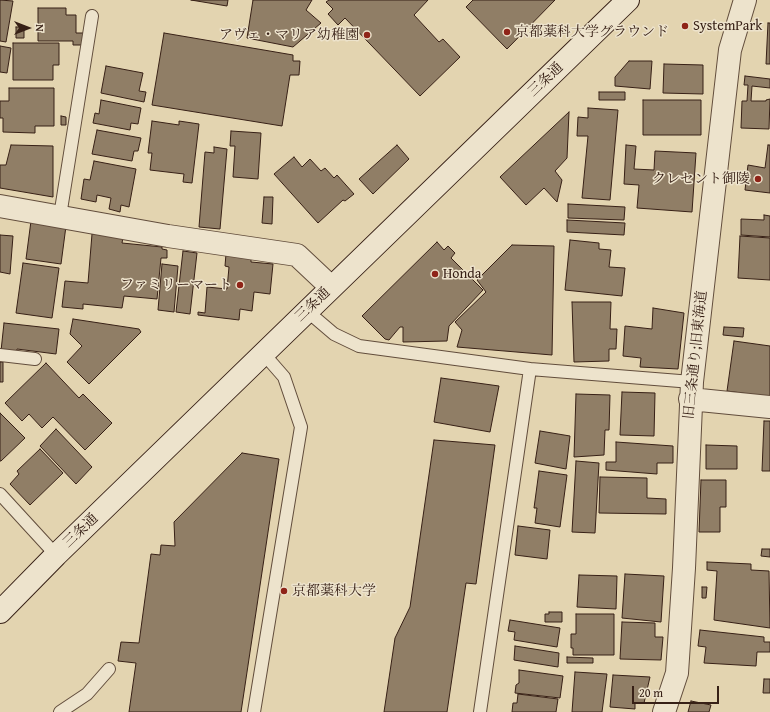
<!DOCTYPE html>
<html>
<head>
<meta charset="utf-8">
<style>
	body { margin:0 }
	#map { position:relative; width:770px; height:712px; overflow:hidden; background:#e3d4b0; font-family:"Gentium Book Plus",serif }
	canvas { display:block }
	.north { position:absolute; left:8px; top:8px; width:40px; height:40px; -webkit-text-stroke:3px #ede3cc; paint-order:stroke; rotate:90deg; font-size:11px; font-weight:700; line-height:16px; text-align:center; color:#372016 }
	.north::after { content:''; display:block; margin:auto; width:14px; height:18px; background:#372016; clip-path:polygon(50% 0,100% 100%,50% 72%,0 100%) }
	.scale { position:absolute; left:632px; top:686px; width:87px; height:18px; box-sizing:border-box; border:2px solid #372016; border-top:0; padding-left:5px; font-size:12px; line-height:14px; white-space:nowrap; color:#372016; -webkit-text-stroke:3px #ede3cc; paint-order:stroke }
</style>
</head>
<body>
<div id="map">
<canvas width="770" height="712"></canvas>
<div class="north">N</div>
<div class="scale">20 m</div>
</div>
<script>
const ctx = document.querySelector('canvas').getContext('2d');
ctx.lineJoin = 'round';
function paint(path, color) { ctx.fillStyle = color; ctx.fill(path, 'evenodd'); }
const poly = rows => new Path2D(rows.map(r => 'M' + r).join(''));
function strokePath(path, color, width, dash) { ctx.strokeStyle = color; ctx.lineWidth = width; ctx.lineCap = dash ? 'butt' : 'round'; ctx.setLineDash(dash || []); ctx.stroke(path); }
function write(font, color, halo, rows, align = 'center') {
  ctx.font = font + ' "Gentium Book Plus","Noto Serif JP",serif'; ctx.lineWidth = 3; ctx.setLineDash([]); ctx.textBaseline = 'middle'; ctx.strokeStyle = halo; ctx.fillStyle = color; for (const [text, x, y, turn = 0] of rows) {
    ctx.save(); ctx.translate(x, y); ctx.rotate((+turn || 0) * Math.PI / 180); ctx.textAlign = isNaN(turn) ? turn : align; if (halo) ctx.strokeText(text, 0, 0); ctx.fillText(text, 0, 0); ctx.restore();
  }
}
const building = poly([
	[0,0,13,1,6,42,0,41,0,0],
	[191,0,228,0,227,6,191,0],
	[253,0,312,0,306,10,321,23,293,47,247,38,253,0],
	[329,0,428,0,414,15,439,42,443,39,460,57,420,96,345,18,338,25,328,14,333,9,326,2,329,0],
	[473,0,555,0,507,49,466,7,473,0],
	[38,8,66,8,66,15,76,15,76,33,84,33,84,45,73,45,73,41,38,41,38,8],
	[768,23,770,23,770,64,766,64,768,23],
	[16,27,24,27,24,38,16,38,16,27],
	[164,33,293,55,293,61,300,61,299,75,290,75,282,126,152,105,164,33],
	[13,43,59,43,59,65,53,65,53,80,13,80,13,43],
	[0,46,11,48,7,73,0,72,0,46],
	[629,61,652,61,650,89,615,86,615,77,629,61],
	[664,64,703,65,703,94,663,93,664,64],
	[106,66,143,73,139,91,146,92,144,102,101,93,106,66],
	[745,76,770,79,770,88,752,86,751,101,766,101,766,100,770,99,769,129,741,128,742,101,747,101,748,85,744,85,745,76],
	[9,88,54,88,54,126,35,126,35,133,3,132,3,118,0,118,0,101,9,101,9,88],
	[599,92,625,92,625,100,599,100,599,92],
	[101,100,141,108,138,124,131,123,130,130,93,123,95,113,99,114,101,100],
	[643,100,701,100,701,135,643,135,643,100],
	[588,108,618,110,610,200,582,198,588,136,577,136,578,117,588,118,588,108],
	[569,112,567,158,555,171,562,180,557,202,544,188,526,205,500,177,569,112],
	[61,116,66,117,66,125,61,125,61,116],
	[152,121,179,125,179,121,199,124,192,183,183,182,184,174,150,170,152,153,148,153,152,121],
	[97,130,141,138,138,151,134,151,132,161,92,154,97,130],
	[231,131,261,133,258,179,233,177,235,146,230,146,231,131],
	[11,145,53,146,53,197,0,188,0,165,6,165,11,145],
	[397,145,409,159,373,194,359,179,397,145],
	[626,145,636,146,634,169,654,170,655,151,696,153,692,212,637,208,639,185,624,184,626,145],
	[768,145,770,145,770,193,745,190,748,165,765,168,768,145],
	[214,147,227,149,220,229,199,227,205,152,214,153,214,147],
	[294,157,302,167,310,159,321,171,325,168,334,178,337,175,354,194,345,201,343,200,318,223,274,174,294,157],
	[94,161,136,169,129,207,121,205,120,212,109,209,111,198,97,195,96,202,81,199,84,179,90,180,94,161],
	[264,197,273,197,272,224,262,223,264,197],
	[568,204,625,207,624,220,568,218,568,204],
	[764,215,770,216,770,237,741,235,741,219,764,220,764,215],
	[567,220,625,223,624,235,567,232,567,220],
	[31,221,66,226,61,264,26,259,31,221],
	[92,234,123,237,122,243,162,247,162,249,167,250,167,258,161,258,157,299,124,296,122,308,83,304,83,309,62,307,65,281,88,283,92,234],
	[0,235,13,236,10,274,0,272,0,235],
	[740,236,770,238,770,280,738,278,740,236],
	[570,240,599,243,599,249,611,250,609,267,625,268,622,296,565,290,570,240],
	[437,242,444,250,448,246,455,253,451,258,483,290,449,326,447,341,403,342,403,327,400,327,389,340,385,339,362,316,437,242],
	[512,245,554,246,552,355,457,347,462,330,455,322,486,292,477,280,512,245],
	[183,251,197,253,190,314,176,312,183,251],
	[226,254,251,256,251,262,273,264,270,294,254,292,252,311,240,309,239,320,198,315,198,312,205,313,207,287,227,289,229,267,225,266,226,254],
	[23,263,59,268,52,318,16,313,23,263],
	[162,264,178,266,174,312,158,310,162,264],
	[572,302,611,302,610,329,617,329,616,349,609,349,609,361,574,362,572,302],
	[653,308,684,313,678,369,640,367,641,358,623,356,625,326,652,329,653,308],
	[73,319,139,329,141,332,89,384,67,362,82,346,70,334,73,319],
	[4,323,59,329,56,354,17,349,16,353,1,351,4,323],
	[724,327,744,328,743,337,723,335,724,327],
	[734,341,770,346,770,397,727,391,734,341],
	[0,362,3,362,3,382,0,382,0,362],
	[46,363,79,398,83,394,112,423,85,450,53,417,42,428,29,414,22,421,5,403,46,363],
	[441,378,499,386,490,432,434,422,441,378],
	[622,392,655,393,654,436,620,435,622,392],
	[576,394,610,395,609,430,605,430,604,455,574,457,576,394],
	[0,413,25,438,1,461,0,461,0,413],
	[764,421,770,421,770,471,762,471,764,421],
	[56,429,92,467,76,484,40,446,56,429],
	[540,431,570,436,566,469,535,463,540,431],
	[434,440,495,445,476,584,466,583,447,712,384,712,395,638,410,607,434,440],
	[616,442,673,446,673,463,657,463,657,474,606,470,606,462,616,462,616,442],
	[706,445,737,446,737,469,706,469,706,445],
	[40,449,63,473,30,505,10,484,19,474,17,471,40,449],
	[242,453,279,459,241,712,129,712,136,663,118,661,121,642,139,643,151,554,160,555,161,545,175,546,174,522,242,453],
	[576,461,599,463,595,533,572,532,576,461],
	[539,471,567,475,560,527,535,523,537,508,534,508,539,471],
	[600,477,647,478,647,498,666,499,666,514,599,513,600,477],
	[701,480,726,480,726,507,720,507,720,532,699,532,701,480],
	[518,526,550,530,547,559,515,555,518,526],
	[762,549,770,549,770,557,761,556,762,549],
	[707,562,751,564,751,570,769,571,770,628,714,620,717,571,707,570,707,562],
	[625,574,664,576,661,622,622,618,625,574],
	[579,575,617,576,616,609,577,607,579,575],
	[702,587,707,587,706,598,702,598,702,587],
	[549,612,562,612,562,622,545,622,545,614,549,614,549,612],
	[576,614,614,614,614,655,573,655,573,648,571,648,571,634,576,634,576,614],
	[510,620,560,628,557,647,514,640,515,632,508,631,510,620],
	[622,622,655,623,655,637,663,637,661,660,620,659,622,622],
	[700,630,764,637,764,642,770,642,770,652,757,652,756,666,704,663,706,647,698,646,700,630],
	[515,646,559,653,558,667,514,660,515,646],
	[567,657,593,658,593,663,567,663,567,657],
	[519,670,563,676,560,698,515,693,516,685,519,683,519,670],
	[575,672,607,674,602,712,572,712,575,672],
	[613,675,650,677,644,703,635,703,635,709,610,707,613,675],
	[764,679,770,679,770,693,763,693,764,679],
	[518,694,558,699,556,712,512,712,513,703,517,703,518,694],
	[691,701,711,705,709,712,688,712,691,701]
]);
const lane = poly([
	[60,216,92,16],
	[307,311,334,334,359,346,530,369,692,382],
	[0,355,35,359],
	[0,494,56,555],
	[60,712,87,694,109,669],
	[254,712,301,427,284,377,263,353],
	[480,712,530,369]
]);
const street = poly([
	[0,206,168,236,297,255,331,287],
	[690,399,770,407],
	[664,712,677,673,684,568,692,382,730,50,745,0]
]);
const secondary = poly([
	[0,612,56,555,628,0]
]);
const markers = [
	[685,26,4,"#8f2418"],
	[507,32,4,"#8f2418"],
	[367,35,4,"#8f2418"],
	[758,179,4,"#8f2418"],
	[435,274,4,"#8f2418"],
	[240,285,4,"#8f2418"],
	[284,591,4,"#8f2418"]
];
const poiNames = [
	["SystemPark",693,26],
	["京都薬科大学グラウンド",515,32],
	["アヴェ・マリア幼稚園",359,35,"right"],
	["クレセント御陵",750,179,"right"],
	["Honda",443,274],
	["ファミリーマート",232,285,"right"],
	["京都薬科大学",292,591]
];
const streetNames = [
	["三条通",546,80,-44],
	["三条通",313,305,-44],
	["旧三条通り;旧東海道",696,355,-84],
	["三条通",81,531,-44]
];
paint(building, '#907e66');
strokePath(building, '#372016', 1);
strokePath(lane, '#624d3c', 14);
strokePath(street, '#624d3c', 24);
strokePath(secondary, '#372016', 24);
strokePath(lane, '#ede3cc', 12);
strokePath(street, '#ede3cc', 22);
strokePath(secondary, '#ede3cc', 22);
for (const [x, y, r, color] of markers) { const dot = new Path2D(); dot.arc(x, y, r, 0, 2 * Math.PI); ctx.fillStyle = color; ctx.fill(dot); strokePath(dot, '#ede3cc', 1.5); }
write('14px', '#372016', '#ede3cc', poiNames, 'left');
write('14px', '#372016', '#ede3cc', streetNames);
</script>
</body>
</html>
